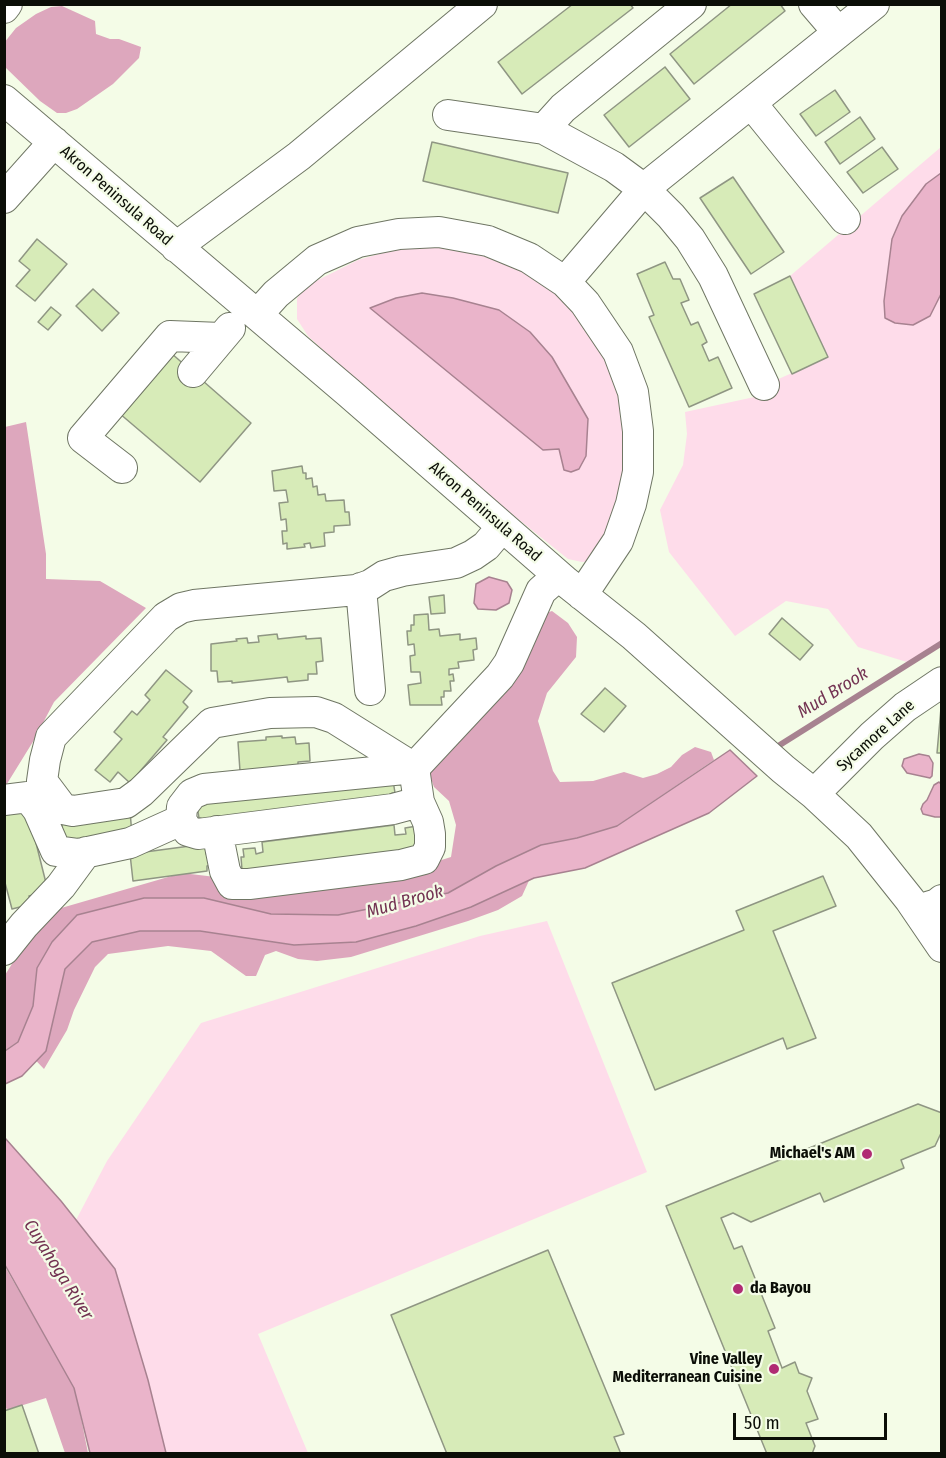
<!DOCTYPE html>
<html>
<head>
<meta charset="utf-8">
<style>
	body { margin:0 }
	#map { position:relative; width:946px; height:1458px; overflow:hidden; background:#f4fce7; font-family:"Fira Sans Condensed",sans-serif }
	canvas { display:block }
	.frame { position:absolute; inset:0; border:6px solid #0b0e07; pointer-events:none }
	.scale { position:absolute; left:733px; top:1413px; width:154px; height:27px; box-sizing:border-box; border:3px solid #0b0e07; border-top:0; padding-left:8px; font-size:18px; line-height:21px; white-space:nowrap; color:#0b0e07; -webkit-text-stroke:4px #f4fce7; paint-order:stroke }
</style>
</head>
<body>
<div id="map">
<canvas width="946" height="1458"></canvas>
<div class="frame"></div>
<div class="scale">50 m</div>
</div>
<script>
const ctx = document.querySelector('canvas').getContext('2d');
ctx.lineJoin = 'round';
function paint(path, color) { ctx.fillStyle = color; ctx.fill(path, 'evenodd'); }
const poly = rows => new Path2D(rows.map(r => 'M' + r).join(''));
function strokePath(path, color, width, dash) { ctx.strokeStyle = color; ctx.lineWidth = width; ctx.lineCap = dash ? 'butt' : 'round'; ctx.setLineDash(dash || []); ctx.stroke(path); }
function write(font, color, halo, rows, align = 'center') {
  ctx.font = font + ' "Fira Sans Condensed",sans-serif'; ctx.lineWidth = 4.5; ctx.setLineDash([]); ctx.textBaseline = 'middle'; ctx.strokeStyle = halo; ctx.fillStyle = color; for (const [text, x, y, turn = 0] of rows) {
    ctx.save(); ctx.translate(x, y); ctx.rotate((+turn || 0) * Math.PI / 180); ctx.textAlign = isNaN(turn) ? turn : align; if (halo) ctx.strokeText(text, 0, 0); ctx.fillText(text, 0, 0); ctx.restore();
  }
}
const green = poly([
	[941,147,941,643,910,663,858,647,828,609,786,601,735,636,669,552,660,510,683,465,687,434,685,412,759,396,774,381,828,357,790,276],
	[407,246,462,248,536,275,584,316,630,410,632,463,595,561,582,562,568,559,422,442,308,336,297,319,297,298,310,284,358,260],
	[547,921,647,1172,258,1334,308,1453,166,1453,148,1380,76,1220,107,1161,201,1023,480,936]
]);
const forest = poly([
	[62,6,95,21,96,34,110,39,119,39,141,47,139,58,113,84,77,109,66,113,57,113,40,101,5,67,4,43,16,28,36,14,51,7],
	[26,422,46,554,46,579,100,581,146,608,54,702,34,740,5,787,5,427],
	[552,611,568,623,577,637,576,657,547,693,538,721,553,771,560,782,593,781,624,772,643,778,657,774,671,767,682,755,695,747,711,752,714,760,617,826,577,838,542,852,522,896,498,910,468,921,351,957,317,961,298,959,276,951,265,955,256,976,246,976,211,951,168,946,108,954,95,967,74,1010,67,1030,44,1069,18,1042,5,1051,5,975,44,913,182,873,224,878,404,872,451,857,456,825,449,801,434,787,428,770,535,617],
	[4,1265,75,1388,88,1453,65,1453,46,1398,7,1410,5,1405]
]);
const water = poly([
	[941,173,941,294,930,316,913,325,895,323,885,318,884,301,892,239,902,216,926,184,941,173],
	[422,293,453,298,499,310,530,332,552,357,588,419,586,456,579,469,571,472,564,470,559,449,543,450,370,308,396,298,422,293],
	[489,577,507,582,512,590,509,603,496,610,478,609,474,603,476,584,489,577],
	[730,750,757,776,709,813,585,868,534,878,471,907,416,926,356,942,294,945,200,931,140,931,92,942,65,969,46,1051,22,1076,5,1084,5,1051,18,1042,33,1006,37,968,52,942,77,915,144,898,204,898,271,914,338,915,448,893,496,866,541,845,577,838,617,826,730,750],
	[919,754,929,756,933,763,932,776,930,778,907,773,902,766,904,759,919,754],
	[939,782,941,784,941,817,935,817,923,814,921,809,923,804,927,800,934,785,939,782],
	[5,1138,61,1201,115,1269,148,1380,166,1453,90,1453,74,1388,5,1265,5,1138]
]);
const stream = poly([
	[775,748,942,643]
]);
const building = poly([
	[573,4,630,4,633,8,522,94,498,62,573,4],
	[732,4,780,4,785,11,694,84,670,54,732,4],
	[665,67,690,99,629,147,604,115,665,67],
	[835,90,850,112,816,136,800,114,835,90],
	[860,117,875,139,840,164,825,142,860,117],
	[432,142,568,173,558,213,423,181,432,142],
	[882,147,898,169,863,193,847,172,882,147],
	[733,177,784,252,751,274,700,198,733,177],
	[37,239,67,264,35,301,16,286,30,270,19,261,37,239],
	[665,262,673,279,680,279,689,300,681,303,691,325,698,322,707,342,702,345,709,361,718,357,732,388,689,407,649,317,654,315,637,274,665,262],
	[790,276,828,357,792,374,754,294,790,276],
	[93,289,119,313,102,331,76,306,93,289],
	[51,307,61,315,48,330,38,322,51,307],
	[171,353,251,423,200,482,119,413,171,353],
	[302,466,303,473,306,473,306,479,312,478,313,487,317,486,318,495,325,494,326,501,344,500,345,512,349,512,350,525,334,526,334,532,324,533,325,546,311,548,310,543,304,544,305,547,287,549,287,543,283,544,282,531,287,531,286,519,281,520,279,503,288,502,286,490,274,491,272,471,302,466],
	[444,595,445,613,431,614,429,597,444,595],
	[428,614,429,630,439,629,440,636,460,634,460,640,476,638,477,649,473,650,474,660,458,662,459,668,449,669,449,675,453,674,454,681,450,681,451,691,444,691,444,697,441,697,442,705,410,705,408,685,421,683,420,672,411,672,410,656,415,655,414,644,408,645,407,631,411,631,411,625,414,625,414,615,428,614],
	[782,618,813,645,800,660,769,634,782,618],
	[277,634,278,639,306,636,306,639,321,638,323,661,316,662,317,674,308,674,308,680,288,682,287,677,232,683,232,681,218,682,217,671,211,671,211,644,237,641,236,639,247,638,248,643,259,642,258,636,277,634],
	[166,670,192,691,183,702,188,707,163,737,167,740,130,783,118,772,110,782,95,770,122,739,114,732,132,711,137,715,150,700,145,695,166,670],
	[605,688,626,706,604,732,581,714,605,688],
	[941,708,942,753,937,753,941,708],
	[282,736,282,738,295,737,296,744,309,743,310,761,298,762,298,766,240,771,238,742,266,740,266,737,282,736],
	[393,780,395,793,392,793,393,800,202,825,201,818,199,818,197,806,208,803,393,780],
	[27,807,48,891,29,896,32,904,12,909,4,879,4,812,27,807],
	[130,811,132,835,64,842,61,818,130,811],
	[394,825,395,835,406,834,405,828,417,826,419,854,242,870,241,857,244,857,243,849,255,848,256,854,263,852,262,842,394,825],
	[205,844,206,854,210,854,212,865,207,866,207,871,133,881,130,854,205,844],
	[823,876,836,906,773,931,816,1038,787,1049,783,1038,655,1090,612,983,744,930,736,911,823,876],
	[918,1104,942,1113,942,1131,935,1146,901,1160,904,1168,824,1202,820,1193,751,1222,733,1213,721,1218,734,1249,742,1246,775,1328,768,1331,782,1368,795,1362,799,1373,812,1378,807,1391,818,1419,806,1423,815,1446,812,1454,767,1454,666,1206,918,1104],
	[548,1250,624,1434,614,1437,621,1454,447,1454,391,1315,548,1250],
	[22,1405,39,1454,4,1454,4,1411,22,1405]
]);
const minor = poly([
	[691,4,563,108,544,129,614,167,644,189,671,216,690,239,713,276,764,385],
	[814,4,838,32],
	[4,8,7,4],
	[4,100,348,392,566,582,634,636,783,769,814,794,859,836,910,900,942,947],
	[751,103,845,219],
	[448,115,544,129],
	[4,198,54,142],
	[176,247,299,156,482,4],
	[565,282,646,187,874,4],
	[257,315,276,294,317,260,358,242,399,234,439,232,488,241,529,258,565,282,585,303,618,352,633,392,638,431,638,472,631,504,618,541,582,595],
	[193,372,230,328],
	[122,468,83,438,170,336,221,338],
	[502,527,486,546,473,555,456,563,402,571,384,576,370,585,356,590,194,605,181,608,166,617,51,737,45,760,42,781,63,809,73,811,126,803,141,792,212,723,270,713,316,712,334,718,414,768,204,789,192,794,182,807,181,820,188,831,198,834,393,809,419,802,414,768,500,676,509,663,541,591,558,576],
	[361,588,370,690],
	[814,794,872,736,905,707,942,682],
	[4,800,28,797,38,810,56,851,79,854,130,843,181,820],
	[217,831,225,871,232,884,249,884,401,865,424,859,430,847,430,834,428,822,419,802],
	[917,910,937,904,942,900],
	[4,950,24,925,61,886,86,852]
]);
const markers = [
	[867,1154,6,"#b02b73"],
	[738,1289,6,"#b02b73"],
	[774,1369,6,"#b02b73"]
];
const streetNames = [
	["Akron Peninsula Road",116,196,41],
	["Akron Peninsula Road",485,512,41],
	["Sycamore Lane",876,736,-42]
];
const poiNames = [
	["Michael's AM",855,1154],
	["da Bayou",750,1289,"left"],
	["Vine Valley",762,1360],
	["Mediterranean Cuisine",762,1378]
];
const waterNames = [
	["Mud Brook",833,693,-32],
	["Mud Brook",405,902,-16],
	["Cuyahoga River",58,1270,58]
];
paint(green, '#fedcea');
paint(forest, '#dda7bd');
paint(water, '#eab4ca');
strokePath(water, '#a78290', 1.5);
strokePath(stream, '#a78290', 6);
paint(building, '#d7ebb8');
strokePath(building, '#8f9683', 1.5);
strokePath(minor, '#6f7664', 32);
strokePath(minor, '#fff', 30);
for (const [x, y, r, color] of markers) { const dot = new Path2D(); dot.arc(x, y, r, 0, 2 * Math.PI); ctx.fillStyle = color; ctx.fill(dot); strokePath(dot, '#f4fce7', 2); }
write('16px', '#0b0e07', '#f4fce7', streetNames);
write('bold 16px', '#0b0e07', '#f4fce7', poiNames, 'right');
write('italic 18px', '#733252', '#f4fce7', waterNames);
</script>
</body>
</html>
